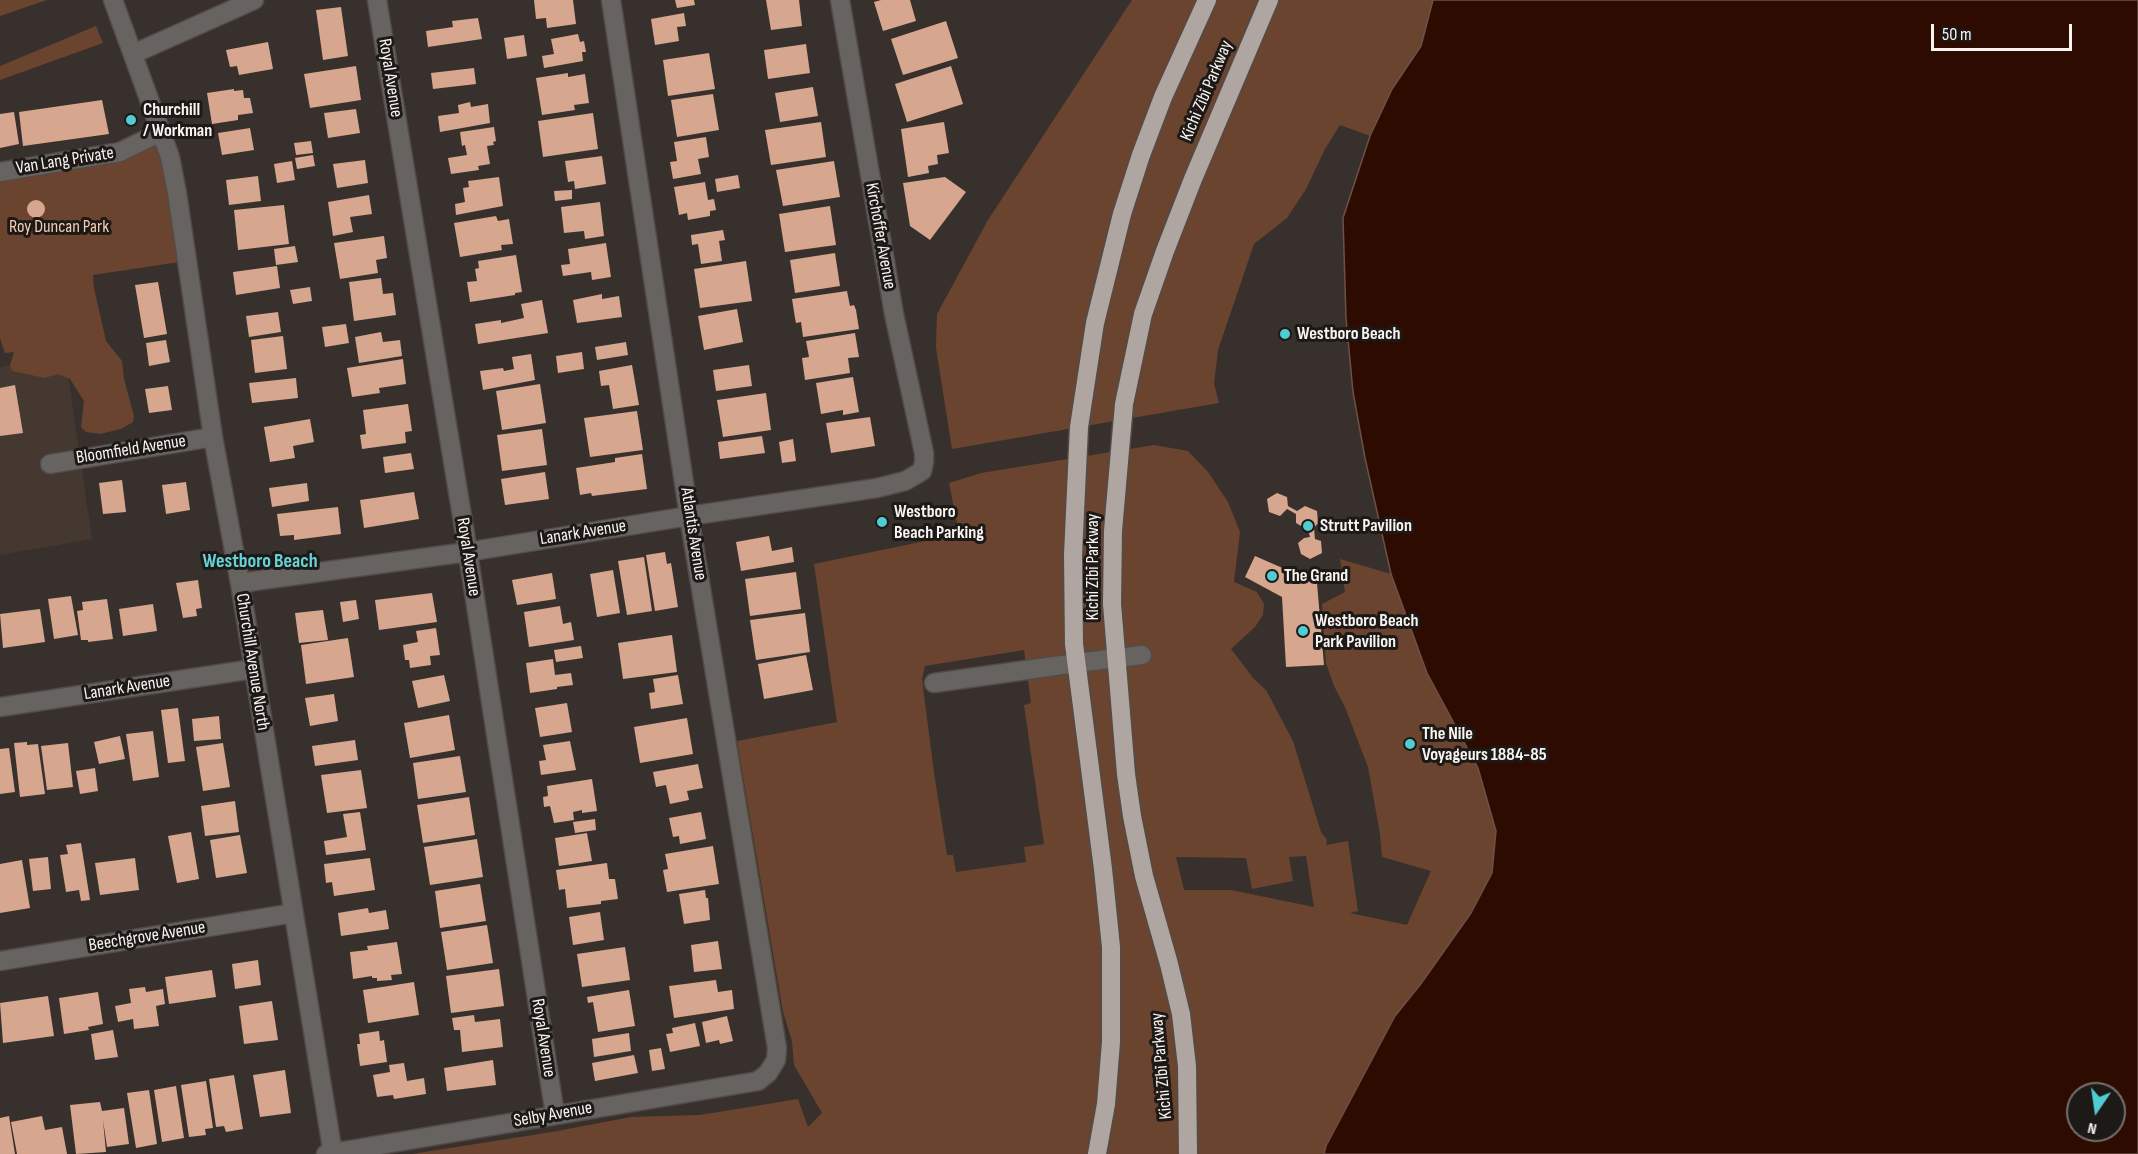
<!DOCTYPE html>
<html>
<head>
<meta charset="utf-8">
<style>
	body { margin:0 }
	#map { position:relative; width:2138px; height:1154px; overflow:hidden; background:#38302c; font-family:"Sofia Sans Condensed",sans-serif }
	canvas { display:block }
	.north { position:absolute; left:2066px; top:1082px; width:60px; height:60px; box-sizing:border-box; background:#1c1917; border:2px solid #74716e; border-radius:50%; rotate:193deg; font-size:16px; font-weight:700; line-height:24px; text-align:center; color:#f9f4f1 }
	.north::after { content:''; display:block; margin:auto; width:21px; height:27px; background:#51ccd2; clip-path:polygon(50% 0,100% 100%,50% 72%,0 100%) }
	.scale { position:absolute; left:1931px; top:24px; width:141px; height:27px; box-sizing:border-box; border:3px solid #f9f4f1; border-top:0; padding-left:8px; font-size:18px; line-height:21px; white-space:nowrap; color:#f9f4f1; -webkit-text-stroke:4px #1c1917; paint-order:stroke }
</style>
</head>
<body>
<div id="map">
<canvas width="2138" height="1154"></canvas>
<div class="north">N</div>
<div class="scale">50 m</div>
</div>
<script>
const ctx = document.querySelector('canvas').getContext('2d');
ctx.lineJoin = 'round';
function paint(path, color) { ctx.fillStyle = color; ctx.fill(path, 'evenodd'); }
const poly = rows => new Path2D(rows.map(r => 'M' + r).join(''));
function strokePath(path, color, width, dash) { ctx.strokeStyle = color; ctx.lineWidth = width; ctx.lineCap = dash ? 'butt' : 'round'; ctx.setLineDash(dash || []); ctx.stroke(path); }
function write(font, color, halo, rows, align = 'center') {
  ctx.font = font + ' "Sofia Sans Condensed",sans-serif'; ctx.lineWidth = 6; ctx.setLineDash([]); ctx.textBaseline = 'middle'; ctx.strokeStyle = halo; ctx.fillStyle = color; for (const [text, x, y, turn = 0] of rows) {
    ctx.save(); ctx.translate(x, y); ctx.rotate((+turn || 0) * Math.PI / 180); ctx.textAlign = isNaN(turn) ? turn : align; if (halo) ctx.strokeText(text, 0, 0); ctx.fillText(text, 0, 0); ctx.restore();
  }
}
const built = poly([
	[65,354,92,539,0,555,0,367]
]);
const green = poly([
	[0,0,47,0,0,16],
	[1132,0,1433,0,1421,46,1392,89,1370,136,1340,125,1325,149,1306,189,1287,218,1254,244,1218,350,1214,384,1219,403,952,449,936,348,937,314,988,220],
	[96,26,103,43,0,80,0,66],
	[155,140,165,176,179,262,93,275,94,288,106,341,122,361,124,379,134,416,133,422,121,429,100,434,86,432,81,427,84,401,70,379,58,374,45,378,12,371,10,365,14,352,5,353,0,338,0,177],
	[1154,445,1188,451,1208,472,1228,502,1240,532,1234,582,1257,592,1264,604,1263,615,1255,627,1231,649,1254,679,1266,690,1293,741,1321,832,1327,840,1326,845,1348,841,1358,911,1350,913,1407,925,1431,871,1382,857,1380,834,1368,767,1345,707,1334,686,1326,663,1322,604,1345,592,1340,559,1391,574,1427,673,1478,768,1496,831,1492,873,1471,913,1420,985,1395,1016,1327,1143,1324,1154,412,1154,552,1132,631,1117,700,1115,798,1099,808,1127,822,1113,794,1065,792,1041,783,1012,737,741,837,722,814,564,959,534,949,483,981,473],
	[1024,650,1031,703,1024,705,1044,844,1024,847,1026,862,956,872,953,855,947,855,934,773,922,679,925,666],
	[1306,856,1314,907,1231,890,1184,890,1176,857,1246,858,1252,889,1293,881,1289,857]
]);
const water = poly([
	[1433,0,2138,0,2138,1154,1324,1154,1326,1146,1395,1016,1420,985,1471,913,1492,873,1496,831,1478,768,1427,673,1391,574,1365,458,1353,392,1346,318,1343,218,1370,136,1392,89,1421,46,1433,0],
	[2078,1094,2114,1094,2114,1130,2078,1130,2078,1094]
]);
const building = poly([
	[534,0,573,0,576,24,547,28,546,18,536,19],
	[675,0,694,0,695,5,677,8],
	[766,0,799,0,802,26,771,30],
	[881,0,910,0,916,21,883,31,874,2],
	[341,7,348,56,323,60,316,10],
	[684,13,686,26,677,27,679,41,655,45,651,19],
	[478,18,482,39,428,47,426,31,453,27,452,21],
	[946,21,958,58,903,75,891,39],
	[578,34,580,42,584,41,586,52,582,52,583,61,544,68,542,56,554,54,551,39],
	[524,35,527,56,507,59,504,38],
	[268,42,273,69,239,75,237,66,230,67,226,50],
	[806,44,810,73,768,79,764,50],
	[709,53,715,89,668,96,663,60],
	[356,66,361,100,310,108,304,74],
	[951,66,963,104,907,122,895,84],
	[474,68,476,84,433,89,431,73],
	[568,73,568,77,585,74,589,103,574,105,575,110,542,115,536,78],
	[813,87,818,116,780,122,775,93],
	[234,89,234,91,243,90,244,98,250,98,253,113,238,115,238,120,212,124,207,93],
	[713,94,719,130,677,137,671,100],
	[102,100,109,134,23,146,19,112],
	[470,102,471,107,488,104,490,123,440,132,438,116,459,113,458,105],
	[356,109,360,133,328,138,324,113],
	[14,112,19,144,0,148,0,114],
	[593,113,598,149,543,157,538,121],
	[821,122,826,157,771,165,765,130],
	[944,122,949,153,937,155,938,164,928,166,929,173,908,177,901,129],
	[494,127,496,141,493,142,494,145,487,146,490,164,478,166,479,170,451,174,448,158,467,155,465,145,462,146,460,132],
	[250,128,254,150,222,155,218,133],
	[706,137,709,157,698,159,701,174,673,179,670,162,677,161,674,142],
	[311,141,313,153,296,155,294,143],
	[313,155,315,166,297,169,295,158],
	[602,156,606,184,575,189,574,181,568,182,565,161],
	[365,160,368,183,337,188,333,164],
	[292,161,295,180,277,183,274,164],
	[834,161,840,197,783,206,776,170],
	[738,175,740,188,717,192,715,179],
	[258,176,261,201,229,205,226,180],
	[499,177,503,206,456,215,455,204,465,202,463,188,469,187,468,181],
	[945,177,966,192,930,240,910,226,903,183],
	[705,182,708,200,714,199,716,210,710,211,710,216,688,220,687,213,679,215,674,187],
	[572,190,572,199,555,201,554,191],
	[369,195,372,214,350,217,353,232,333,236,328,202],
	'27 209a9 9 0 1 1 18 0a9 9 0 1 1-18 0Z',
	[600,202,604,236,585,239,584,231,564,233,561,207],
	[284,205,289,244,238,250,234,210],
	[830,206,836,245,785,252,779,214],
	[496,216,498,221,509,219,513,244,501,245,502,250,460,257,454,223],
	[723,230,725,240,719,241,722,261,701,264,698,244,692,245,691,235],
	[384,236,387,258,376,260,378,273,340,279,334,243],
	[606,243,611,277,592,280,591,272,563,276,561,265,570,264,568,249],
	[295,246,298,262,276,265,274,249],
	[835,253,840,286,795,293,790,260],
	[516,255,522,292,515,293,515,295,470,302,467,282,477,281,475,269,479,268,478,261],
	[746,261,752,301,700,308,694,269],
	[277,266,280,288,236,295,233,272],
	[381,278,383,294,393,293,396,315,354,321,349,282],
	[158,282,167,334,144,338,135,285],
	[310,287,312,301,293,304,290,290],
	[847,291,850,306,854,305,856,310,859,329,803,337,801,322,796,323,795,318,792,299],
	[602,294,602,299,619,296,622,317,577,323,573,300],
	[542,300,548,333,478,344,475,324,501,320,501,323,524,318,521,304],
	[737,309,743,342,704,350,698,316],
	[278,312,281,332,249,337,246,316],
	[346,324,349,343,325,347,322,327],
	[381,332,383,342,400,340,402,356,359,363,355,337],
	[855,333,859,357,848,358,850,373,805,380,802,358,809,357,806,341],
	[283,336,287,369,255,373,251,340],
	[166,340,170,362,149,366,146,343],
	[626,342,628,355,597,360,595,347],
	[582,352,584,369,558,373,556,356],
	[531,354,535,380,483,390,480,371,503,368,504,371,514,369,512,357],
	[403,359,406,384,379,388,380,393,352,397,347,368],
	[632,365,639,405,613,409,609,385,601,386,599,371],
	[749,365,752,386,716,391,713,370],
	[853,377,859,412,843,415,843,410,821,414,816,383],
	[296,378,298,398,252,403,249,383],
	[540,384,546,423,502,430,496,391],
	[15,385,23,433,0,436,0,388],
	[168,386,172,410,149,413,145,389],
	[766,393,771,430,723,437,717,400],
	[408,404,412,431,405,432,406,443,362,449,360,435,366,434,363,410],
	[637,411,643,450,590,457,584,418],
	[870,417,875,446,831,453,826,423],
	[310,419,314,442,293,446,295,458,270,462,264,427],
	[542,429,547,465,502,471,497,435],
	[762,436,765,453,720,459,718,442],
	[793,439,796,461,782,463,779,442],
	[411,453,414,469,385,473,383,457],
	[642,454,647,489,592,496,591,493,580,495,576,468,615,462,615,458],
	[545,472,549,499,505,505,501,479],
	[122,480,126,512,103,514,99,483],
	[186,482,190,510,166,514,162,485],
	[307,483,309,501,272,507,269,488],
	[414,492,419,519,364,528,360,500],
	[1277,493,1287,497,1288,506,1297,511,1305,506,1317,511,1318,523,1314,528,1315,539,1321,541,1322,553,1310,559,1301,554,1298,543,1304,538,1310,537,1308,530,1296,523,1296,514,1287,509,1280,516,1269,512,1267,499],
	[338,507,341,534,294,540,294,535,280,536,277,514],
	[769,536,772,551,792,547,794,562,741,571,736,542],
	[665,552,667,564,671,563,678,607,655,611,646,555],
	[1255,556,1317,583,1324,665,1286,667,1282,597,1245,577],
	[644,557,652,611,627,615,618,561],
	[613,570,620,613,597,617,590,574],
	[796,572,801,609,750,616,745,579],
	[552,573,556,599,517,605,512,580],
	[198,580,202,608,196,609,197,616,183,618,176,583],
	[432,593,437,622,379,630,375,600],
	[71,596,78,635,54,639,48,599],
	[107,599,113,639,88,642,88,640,81,640,77,611,83,610,82,602],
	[356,600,359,619,343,622,340,602],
	[153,604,157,631,123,636,119,609],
	[560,606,563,624,571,622,574,640,529,647,524,612],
	[40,609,45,642,3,648,0,614],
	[323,610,328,640,299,643,295,613],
	[805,613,810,652,756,660,750,620],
	[436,628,440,655,430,656,431,665,410,668,409,660,405,660,403,645,418,642,416,631],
	[672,635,677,672,623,679,618,643],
	[348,638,354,677,306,684,301,645],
	[581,646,583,658,556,662,554,650],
	[806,655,813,690,764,699,758,664],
	[553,659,555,675,571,673,573,685,557,687,557,689,530,693,526,663],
	[444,675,450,701,418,708,412,681],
	[678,675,683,704,651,709,649,693,655,692,653,679],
	[334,694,338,721,310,726,305,698],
	[567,703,572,732,540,737,535,708],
	[178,708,185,761,168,763,161,710],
	[449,715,455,750,410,758,404,723],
	[219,716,221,739,194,741,192,719],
	[687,718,693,754,640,763,634,727],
	[153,731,159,777,133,781,126,734],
	[120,736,125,759,99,764,94,742],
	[355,740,358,760,315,766,312,746],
	[570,741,576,770,541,775,539,761,546,760,543,745],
	[27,742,27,745,38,744,45,794,20,797,14,743],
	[68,743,73,787,47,790,41,746],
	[223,743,230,787,203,791,196,747],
	[9,748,15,792,0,794,0,749],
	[460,756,466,792,418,799,413,763],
	[698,764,703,788,687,791,689,800,670,804,666,785,656,787,653,772],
	[95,768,98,791,80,794,76,771],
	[361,770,367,808,327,813,321,775],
	[592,779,597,811,582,813,582,810,573,812,574,820,554,823,550,806,544,807,543,797,548,796,547,786],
	[469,797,475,835,423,843,417,805],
	[235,801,239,832,205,836,201,806],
	[360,812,366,850,326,855,324,841,347,837,343,814],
	[701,812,706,839,680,844,679,836,673,837,669,818],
	[595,819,596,830,575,833,573,822],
	[191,832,199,879,177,883,168,836],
	[587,833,592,861,559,866,555,838],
	[240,835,247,873,216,878,210,840],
	[477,839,483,877,430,885,424,847],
	[81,843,90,900,81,901,79,890,66,892,60,855,68,854,66,845],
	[713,846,719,884,667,892,663,870,668,869,665,854],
	[48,857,51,889,33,891,29,859],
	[135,858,139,890,100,895,95,863],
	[370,858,375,890,334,896,332,882,326,883,324,864],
	[22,860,30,908,0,913,0,864],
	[607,863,609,879,615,879,618,899,601,901,601,904,567,908,565,889,559,890,556,870],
	[480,884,486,921,440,928,435,891],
	[705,890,706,898,708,898,710,920,684,924,679,894],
	[368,908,369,913,386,910,389,929,341,936,338,913],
	[600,912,604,940,573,945,569,917],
	[487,925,493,963,447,970,441,932],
	[718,941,722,969,694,972,691,945],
	[397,942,402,974,391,975,392,980,377,981,377,978,372,978,372,976,353,979,350,952,368,950,367,946],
	[625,947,630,980,582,987,577,954],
	[258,960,261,985,235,989,232,964],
	[499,969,504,1006,451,1013,446,976],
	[212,970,216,997,169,1004,165,977],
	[716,980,718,992,732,990,734,1009,674,1018,669,986],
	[414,982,419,1015,368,1023,363,990],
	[145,987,146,992,163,989,165,1004,156,1006,159,1026,134,1029,133,1019,118,1022,115,1006,131,1003,129,989],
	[629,990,635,1026,598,1032,593,1002,588,1003,587,997],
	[98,992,103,1024,88,1027,89,1030,64,1034,59,998],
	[48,996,54,1036,3,1043,0,1003],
	[272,1001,278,1040,244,1044,239,1006],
	[474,1015,475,1022,500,1019,503,1047,462,1052,460,1030,454,1030,452,1018],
	[727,1016,733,1041,720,1044,719,1040,706,1043,702,1022],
	[695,1023,700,1046,670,1052,666,1034,673,1033,672,1028],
	[113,1030,118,1057,95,1060,91,1034],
	[379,1031,380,1041,384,1040,387,1062,360,1066,357,1044,360,1044,359,1034],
	[629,1033,631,1051,594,1057,592,1039],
	[661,1048,665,1069,652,1071,649,1050],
	[634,1055,638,1073,595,1081,592,1063],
	[493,1060,496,1085,447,1091,444,1068],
	[404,1063,407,1081,424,1078,426,1094,394,1099,393,1095,377,1097,373,1075,390,1072,389,1065],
	[285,1070,291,1113,260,1117,253,1075],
	[234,1075,243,1129,226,1132,224,1126,216,1127,209,1079],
	[206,1081,213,1128,205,1129,206,1135,189,1137,181,1085],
	[176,1086,184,1138,162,1142,154,1090],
	[149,1090,157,1144,136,1148,127,1093],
	[100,1102,102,1111,124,1108,129,1144,107,1147,103,1120,106,1152,76,1154,70,1105],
	[9,1116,15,1154,0,1154,0,1118],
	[42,1116,45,1130,62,1127,67,1154,17,1154,11,1122]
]);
const minor = poly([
	[113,0,161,132,170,157,177,193,213,437,240,583,333,1154],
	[377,0,464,528,555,1115],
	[133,54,254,0],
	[0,172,120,152,161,132],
	[50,464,213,437],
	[240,583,467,552,689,516,877,488,905,481,922,471,924,462,924,453,894,314,840,0],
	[934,683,1076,663,1142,655],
	[0,707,253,669],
	[0,961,294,913],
	[326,1154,758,1081,768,1073,776,1060,777,1048,689,516,611,0]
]);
const highway = poly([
	[1097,1154,1106,1104,1111,1042,1111,947,1103,869,1074,644,1073,555,1079,427,1095,323,1122,214,1141,155,1163,97,1207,0],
	[1188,1154,1187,1066,1181,1014,1169,964,1144,876,1132,816,1126,774,1112,604,1113,531,1124,404,1143,314,1165,251,1193,179,1269,0]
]);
const markers = [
	[131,120,6,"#51ccd2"],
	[1285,334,6,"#51ccd2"],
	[882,522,6,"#51ccd2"],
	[1308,526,6,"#51ccd2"],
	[1272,576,6,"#51ccd2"],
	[1303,631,6,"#51ccd2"],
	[1410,744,6,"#51ccd2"]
];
const streetNames = [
	["Royal Avenue",390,78,81],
	["Kichi Zībī Parkway",1207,91,-67],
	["Van Lang Private",65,161,-9],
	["Kirchoffer Avenue",880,236,80],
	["Bloomfield Avenue",131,450,-9],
	["Lanark Avenue",583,533,-9],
	["Atlantis Avenue",693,534,81],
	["Royal Avenue",468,557,81],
	["Kichi Zībī Parkway",1093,567,-90],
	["Churchill Avenue North",252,662,81],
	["Lanark Avenue",127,688,-9],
	["Beechgrove Avenue",147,937,-9],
	["Royal Avenue",543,1038,81],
	["Kichi Zībī Parkway",1162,1066,-95],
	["Selby Avenue",553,1115,-10]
];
const poiNames = [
	["Churchill",143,110],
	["/ Workman",143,131],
	["Westboro Beach",1297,334],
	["Westboro",894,512],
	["Beach Parking",894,533],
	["Strutt Pavilion",1320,526],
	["The Grand",1284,576],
	["Westboro Beach",1315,621],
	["Park Pavilion",1315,642],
	["The Nile",1422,734],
	["Voyageurs 1884-85",1422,755]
];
const parkNames = [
	["Roy Duncan Park",59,227]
];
const neighbourhoodNames = [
	["Westboro Beach",260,562]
];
paint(built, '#453831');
paint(green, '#6b442f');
paint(water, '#2e0b00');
strokePath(water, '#6b5148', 1.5);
paint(building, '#d6a78e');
strokePath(minor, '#534b48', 21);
strokePath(highway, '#534b48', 21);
strokePath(minor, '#676361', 18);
strokePath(highway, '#afa5a1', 18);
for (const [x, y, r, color] of markers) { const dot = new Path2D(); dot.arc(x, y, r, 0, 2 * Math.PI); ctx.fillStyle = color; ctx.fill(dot); strokePath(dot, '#1c1917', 2); }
write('18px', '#f9f4f1', '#1c1917', streetNames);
write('bold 18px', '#f9f4f1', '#1c1917', poiNames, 'left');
write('18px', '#f7ccb6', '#1c1917', parkNames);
write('bold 20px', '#67d3d8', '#1c1917', neighbourhoodNames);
</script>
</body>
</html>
